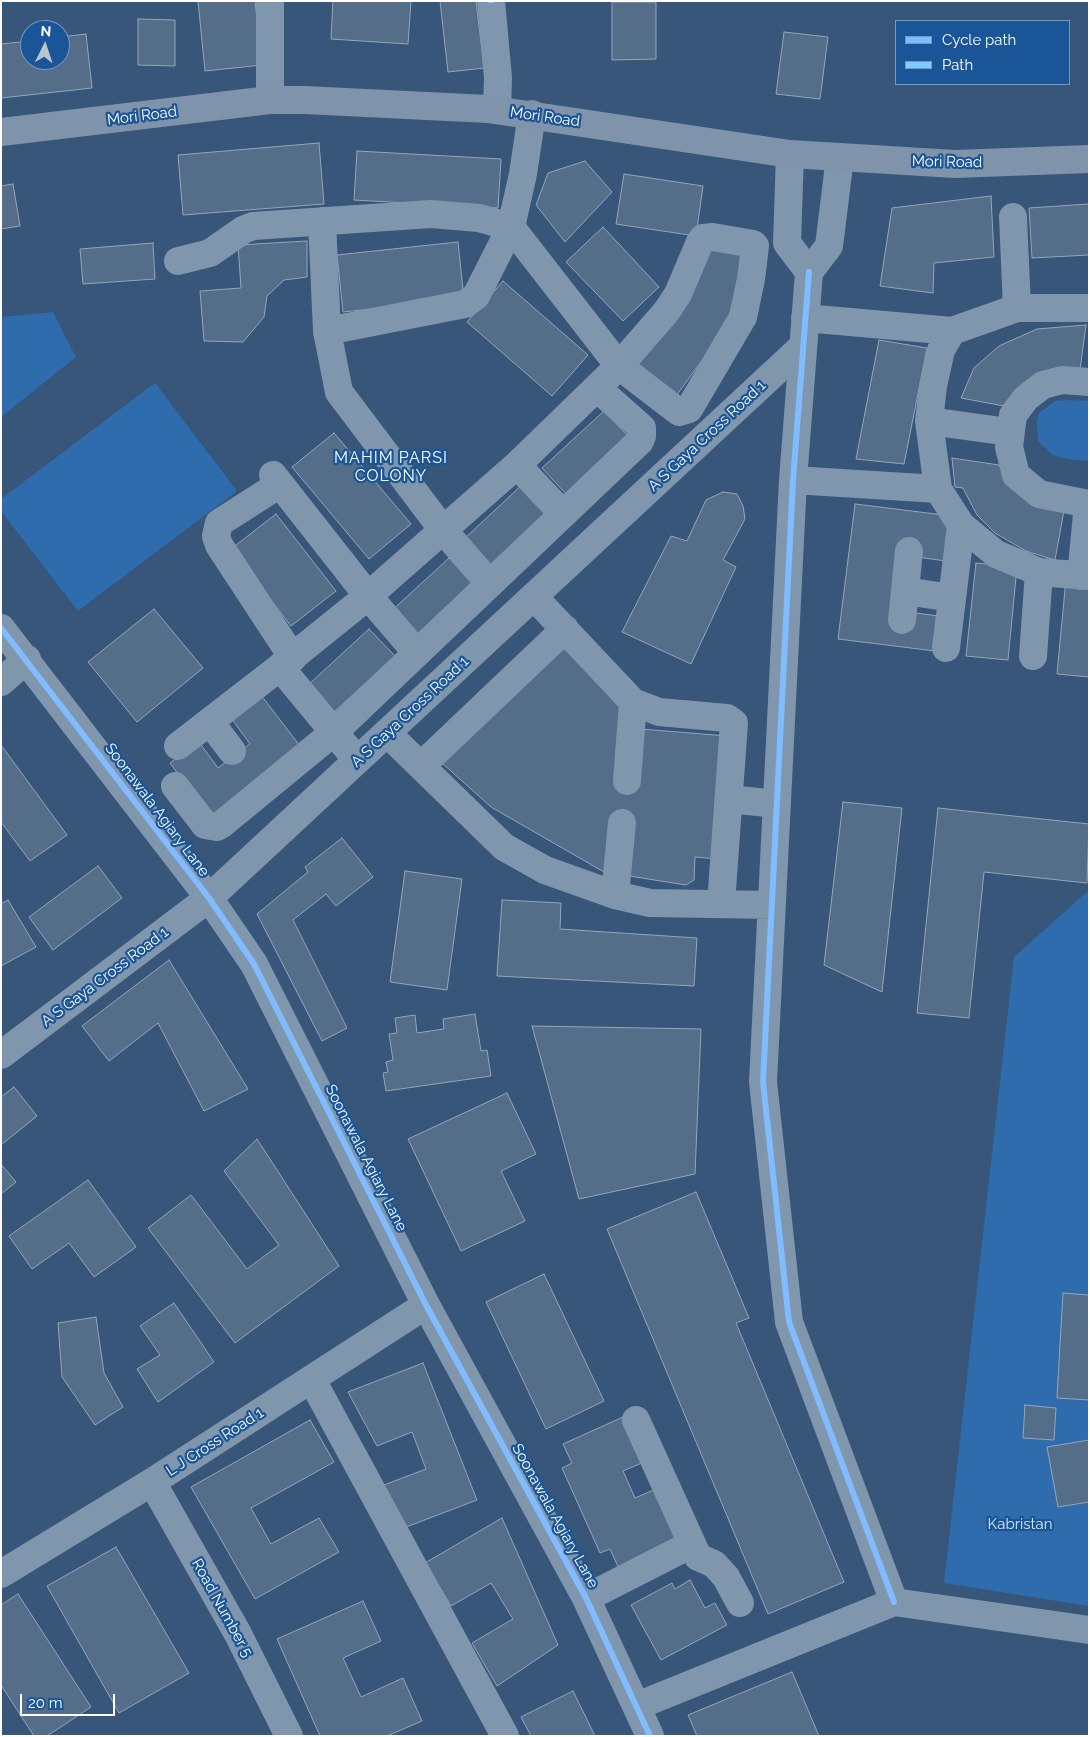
<!DOCTYPE html>
<html>
<head>
<meta charset="utf-8">
<style>
	body { margin:0 }
	#map { position:relative; width:1090px; height:1737px; overflow:hidden; background:#37567a; font-family:Raleway,sans-serif }
	canvas { display:block }
	.frame { position:absolute; inset:0; border:2px solid #fff; pointer-events:none }
	.legend { position:absolute; left:895px; top:20px; width:175px; height:65px; box-sizing:border-box; background:#1a5597; border:1px solid #7699c1; margin:0; padding:6px 9px; list-style:none; font-size:15px; color:#fff }
	.legend li { display:flex; align-items:center; gap:10px; height:25px }
	.legend b { width:25px; border:1px solid #7699c1 }
	.north { position:absolute; left:20px; top:20px; width:50px; height:50px; box-sizing:border-box; background:#1a5597; border:1px solid #7699c1; border-radius:50%; rotate:4deg; font-size:14px; font-weight:700; line-height:20px; text-align:center; color:#fff }
	.north::after { content:''; display:block; margin:auto; width:18px; height:22px; background:#b9c4d0; clip-path:polygon(50% 0,100% 100%,50% 72%,0 100%) }
	.scale { position:absolute; left:20px; top:1694px; width:95px; height:22px; box-sizing:border-box; border:2px solid #fff; border-top:0; padding-left:6px; font-size:15px; line-height:18px; white-space:nowrap; color:#fff; -webkit-text-stroke:4px #1a5597; paint-order:stroke }
</style>
</head>
<body>
<div id="map">
<canvas width="1090" height="1737"></canvas>
<div class="frame"></div>
<ul class="legend">
<li><b style="height:6px;background:#80bcff"></b>Cycle path</li>
<li><b style="height:6px;background:#80caff"></b>Path</li>
</ul>
<div class="north">N</div>
<div class="scale">20 m</div>
</div>
<script>
const ctx = document.querySelector('canvas').getContext('2d');
ctx.lineJoin = 'round';
function paint(path, color) { ctx.fillStyle = color; ctx.fill(path, 'evenodd'); }
const poly = rows => new Path2D(rows.map(r => 'M' + r).join(''));
function strokePath(path, color, width, dash) { ctx.strokeStyle = color; ctx.lineWidth = width; ctx.lineCap = dash ? 'butt' : 'round'; ctx.setLineDash(dash || []); ctx.stroke(path); }
function write(font, color, halo, rows, align = 'center') {
  ctx.font = font + ' Raleway,sans-serif'; ctx.lineWidth = 4.5; ctx.setLineDash([]); ctx.textBaseline = 'middle'; ctx.strokeStyle = halo; ctx.fillStyle = color; for (const [text, x, y, turn = 0] of rows) {
    ctx.save(); ctx.translate(x, y); ctx.rotate((+turn || 0) * Math.PI / 180); ctx.textAlign = isNaN(turn) ? turn : align; if (halo) ctx.strokeText(text, 0, 0); ctx.fillText(text, 0, 0); ctx.restore();
  }
}
const green = poly([
	[53,312,76,357,1,417,1,317],
	[155,383,237,491,78,611,1,511,1,499],
	[1071,400,1089,401,1089,461,1067,459,1053,455,1038,441,1037,422,1039,413,1055,401],
	[1089,890,1089,1606,944,1583,1014,957]
]);
const building = poly([
	[198,1,255,1,262,65,205,71,198,1],
	[333,1,411,1,408,44,331,39,333,1],
	[440,1,476,1,484,68,448,72,440,1],
	[612,2,656,2,656,59,612,60,612,2],
	[138,19,175,20,175,66,138,65,138,19],
	[784,32,828,37,820,99,776,94,784,32],
	[86,34,92,88,1,98,1,44,30,41,30,60,60,60,60,37,86,34],
	[319,143,324,204,183,215,178,155,319,143],
	[357,151,501,159,498,208,354,200,357,151],
	[585,161,612,192,565,242,536,205,548,173,585,161],
	[624,174,703,186,696,236,616,224,624,174],
	[13,184,20,226,1,229,1,186,13,184],
	[991,196,994,257,934,263,933,293,880,286,892,208,991,196],
	[1089,204,1089,255,1032,258,1029,208,1089,204],
	[603,227,659,287,623,321,566,262,603,227],
	[307,241,307,277,284,280,267,296,264,317,243,342,204,341,200,291,241,288,238,245,307,241],
	[458,242,464,299,343,312,337,255,458,242],
	[703,242,745,252,727,326,676,396,635,366,703,242],
	[153,243,155,279,83,284,80,249,153,243],
	[503,281,588,355,552,396,467,322,503,281],
	[1086,325,1079,377,1009,407,961,398,974,368,999,346,1037,329,1086,325],
	[879,340,927,348,904,464,856,459,879,340],
	[604,411,630,438,567,495,542,468,604,411],
	[334,433,411,524,369,559,292,467,334,433],
	[952,458,999,465,1009,483,1065,505,1055,560,1026,551,995,533,977,515,963,488,955,487,952,458],
	[526,481,552,509,490,566,464,539,526,481],
	[723,492,737,494,743,506,745,519,723,560,736,567,691,664,622,632,671,536,687,541,706,500,723,492],
	[855,504,952,516,946,561,917,557,915,613,939,616,935,651,838,639,855,504],
	[276,514,336,591,291,626,231,549,276,514],
	[449,558,475,585,412,643,387,615,449,558],
	[976,563,1017,567,1008,660,966,656,976,563],
	[1066,579,1089,581,1089,677,1057,674,1066,579],
	[154,609,203,668,137,722,88,662,154,609],
	[369,629,395,656,333,713,307,686,369,629],
	[573,643,641,729,727,736,716,859,695,857,694,880,686,885,604,872,491,807,441,762,553,657,573,643],
	[261,695,303,750,211,818,170,763,199,742,218,768,250,744,231,718,261,695],
	[1,745,67,835,30,861,1,822,1,745],
	[843,802,902,808,882,992,824,965,843,802],
	[938,808,1089,824,1087,883,984,872,969,1018,917,1013,938,808],
	[342,838,373,877,336,906,326,894,293,920,347,1028,322,1041,257,914,308,872,305,867,342,838],
	[98,866,122,898,53,950,29,917,98,866],
	[405,871,462,879,447,990,390,982,405,871],
	[8,900,36,947,1,966,1,904,8,900],
	[502,900,561,903,560,929,697,938,694,986,497,976,502,900],
	[169,960,248,1089,204,1111,158,1023,109,1061,82,1026,169,960],
	[475,1014,481,1051,487,1050,491,1076,386,1091,383,1073,388,1072,386,1062,393,1060,389,1034,397,1033,395,1018,415,1015,417,1033,444,1029,443,1019,475,1014],
	[532,1026,701,1029,695,1174,579,1199,532,1026],
	[14,1087,37,1116,1,1145,1,1097,14,1087],
	[507,1093,536,1154,501,1171,525,1221,461,1251,408,1139,507,1093],
	[257,1139,339,1266,235,1343,148,1228,191,1195,247,1269,279,1245,224,1171,257,1139],
	[1,1164,16,1182,1,1194,1,1164],
	[88,1180,136,1247,94,1277,69,1243,32,1269,9,1236,88,1180],
	[696,1192,749,1318,736,1323,844,1582,768,1614,607,1229,696,1192],
	[544,1274,604,1401,546,1429,486,1302,544,1274],
	[1063,1293,1089,1295,1089,1400,1057,1398,1063,1293],
	[174,1303,214,1362,158,1402,137,1369,160,1355,140,1326,174,1303],
	[96,1317,104,1373,123,1407,95,1425,62,1377,58,1323,96,1317],
	[423,1363,477,1500,401,1529,384,1485,426,1469,412,1432,377,1446,348,1392,423,1363],
	[1025,1405,1056,1408,1054,1440,1023,1438,1025,1405],
	[623,1417,644,1462,623,1471,635,1498,656,1489,680,1544,620,1571,610,1549,600,1553,562,1468,572,1463,563,1444,623,1417],
	[310,1420,334,1462,251,1508,271,1544,319,1518,339,1552,255,1599,191,1487,310,1420],
	[1089,1440,1089,1502,1058,1507,1047,1447,1089,1440],
	[502,1518,558,1645,497,1686,472,1643,513,1619,491,1583,451,1606,425,1563,502,1518],
	[116,1547,189,1673,119,1713,47,1586,116,1547],
	[690,1580,705,1608,715,1603,727,1625,661,1660,631,1605,672,1583,675,1589,690,1580],
	[18,1594,91,1707,47,1736,34,1736,1,1685,1,1605,18,1594],
	[363,1601,381,1641,343,1658,361,1697,403,1678,422,1721,387,1736,320,1736,277,1639,363,1601],
	[792,1672,819,1736,697,1736,688,1715,792,1672],
	[573,1691,595,1736,531,1736,521,1717,573,1691]
]);
const minor = poly([
	[270,1,270,100],
	[491,1,498,78,497,110],
	[790,154,787,243,809,272,829,246,840,157],
	[1013,217,1017,308],
	[322,221,327,331],
	[713,237,753,244,755,246,751,279,743,317,689,409,679,412,619,366,666,312,678,294,700,242,703,238,713,237],
	[178,261,210,253,243,230,253,226,431,214,479,218,511,227,523,174,532,114],
	[809,272,793,480,763,1082,789,1322,894,1602],
	[1089,308,1017,308,952,331,941,350,933,386,929,421,938,489,961,525,996,554,1039,572,1089,576],
	[805,318,952,331],
	[1089,382,1062,380,1043,385,1026,398,1013,415,1009,447,1016,475,1039,494,1089,504],
	[929,421,1009,432],
	[517,465,563,514],
	[273,475,368,596,417,653],
	[793,480,938,489],
	[280,484,219,523,216,536,219,545,293,658],
	[1081,576,1088,504],
	[905,591,952,598],
	[534,597,633,702,659,712,727,718,734,723,721,904],
	[902,620,909,551],
	[1,628,209,898,254,964,426,1305,586,1598,650,1736],
	[946,648,961,525],
	[1033,656,1039,572],
	[1,682,27,659],
	[210,722,232,751],
	[388,734,504,847,545,870,615,895,650,903,772,905],
	[178,746,280,667],
	[357,760,280,667,368,596,443,530,339,392,327,331,465,304,476,296,511,227,619,366,517,465,443,530,490,584],
	[421,766,565,629],
	[627,781,633,702],
	[175,786,205,825,217,827,222,824,334,732,640,441,642,436,642,428,597,388],
	[729,799,777,804],
	[615,895,622,823],
	[1,1055,209,898,802,347],
	[312,1380,505,1736],
	[636,1420,698,1557,714,1564,726,1577,740,1603],
	[152,1482,238,1634,289,1736],
	[1,1574,152,1482,426,1305],
	[586,1598,692,1544],
	[637,1706,894,1602,1089,1630]
]);
const major = poly([
	[1,132,270,100,305,100,488,109,790,154,955,164,1089,159]
]);
const quiet = poly([
	[491,1,491,3]
]);
const cycleway = poly([
	[809,272,793,480,763,1082,789,1322,894,1602],
	[1,628,209,898,254,964,426,1305,586,1598,650,1736]
]);
const streetNames = [
	["Mori Road",142,116,-7],
	["Mori Road",545,117,8],
	["Mori Road",947,162,1],
	["A S Gaya Cross Road 1",707,436,-43],
	["A S Gaya Cross Road 1",410,712,-43],
	["Soonawala Agiary Lane",157,810,53],
	["A S Gaya Cross Road 1",105,977,-37],
	["Soonawala Agiary Lane",366,1158,63],
	["L J Cross Road 1",215,1442,-33],
	["Soonawala Agiary Lane",555,1516,61],
	["Road Number 5",222,1608,61]
];
const parkNames = [
	["Kabristan",1020,1524]
];
const neighbourhoodNames = [
	["MAHIM PARSI",391,458],
	["COLONY",391,476]
];
paint(green, '#2f6cad');
paint(building, '#546d89');
strokePath(building, '#94a6ba', 1);
strokePath(minor, '#8096ad', 28);
strokePath(major, '#7f93ab', 28);
strokePath(quiet, '#80caff', 5, [10, 5]);
strokePath(cycleway, '#80bcff', 6);
write('15px', '#fff', '#1a5597', streetNames);
write('15px', '#d5e8fb', '#1a5597', parkNames);
ctx.letterSpacing = '1px';
write('16px', '#fff', '#1a5597', neighbourhoodNames);
ctx.letterSpacing = '0px';
</script>
</body>
</html>
